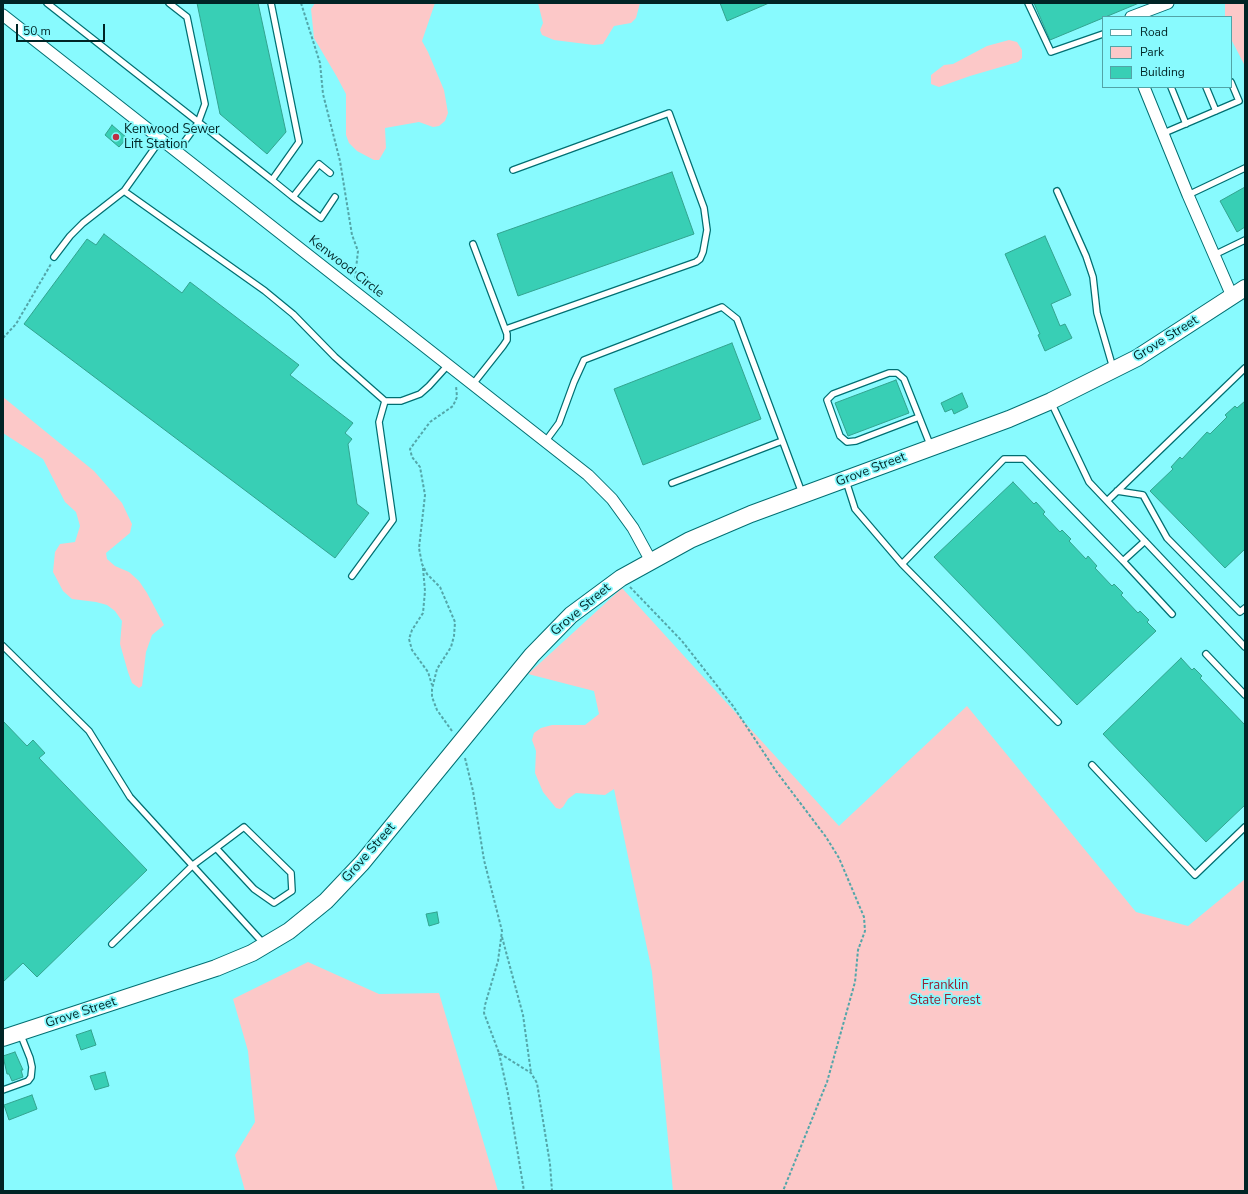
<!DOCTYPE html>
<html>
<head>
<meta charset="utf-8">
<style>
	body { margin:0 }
	#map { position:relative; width:1248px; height:1194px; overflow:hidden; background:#88fafe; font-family:"Nunito Sans",sans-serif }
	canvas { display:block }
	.frame { position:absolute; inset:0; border:4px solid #002425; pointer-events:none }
	.legend { position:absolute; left:1102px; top:16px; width:130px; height:72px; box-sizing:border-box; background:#88fafe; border:1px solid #52a4a7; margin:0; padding:5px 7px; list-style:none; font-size:12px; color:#002425 }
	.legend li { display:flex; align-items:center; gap:8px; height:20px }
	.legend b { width:20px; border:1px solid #52a4a7 }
	.scale { position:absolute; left:16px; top:24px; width:89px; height:18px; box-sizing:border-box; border:2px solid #002425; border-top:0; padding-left:5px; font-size:12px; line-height:14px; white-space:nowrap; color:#002425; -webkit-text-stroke:3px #88fafe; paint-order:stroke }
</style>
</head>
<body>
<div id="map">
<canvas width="1248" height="1194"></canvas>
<div class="frame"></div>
<ul class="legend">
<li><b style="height:5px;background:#fff"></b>Road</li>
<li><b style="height:11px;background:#fcc8c8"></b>Park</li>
<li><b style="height:11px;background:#38cfb5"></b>Building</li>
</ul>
<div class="scale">50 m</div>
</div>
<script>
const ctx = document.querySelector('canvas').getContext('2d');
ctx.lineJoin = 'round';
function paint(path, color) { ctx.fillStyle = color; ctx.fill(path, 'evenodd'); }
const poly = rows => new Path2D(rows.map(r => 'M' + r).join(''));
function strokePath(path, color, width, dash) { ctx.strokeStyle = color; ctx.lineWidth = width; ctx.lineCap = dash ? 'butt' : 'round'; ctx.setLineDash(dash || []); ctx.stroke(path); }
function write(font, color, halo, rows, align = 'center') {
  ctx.font = font + ' "Nunito Sans",sans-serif'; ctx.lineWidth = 3.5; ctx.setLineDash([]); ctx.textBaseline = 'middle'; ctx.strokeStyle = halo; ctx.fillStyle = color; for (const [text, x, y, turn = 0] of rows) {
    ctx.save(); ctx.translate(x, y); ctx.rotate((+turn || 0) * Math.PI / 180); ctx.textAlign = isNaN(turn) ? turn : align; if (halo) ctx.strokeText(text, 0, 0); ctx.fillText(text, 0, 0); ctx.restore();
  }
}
const green = poly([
	[315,3,435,3,422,41,428,52,444,90,448,113,445,121,439,126,433,127,419,122,385,128,386,148,379,160,374,160,357,151,349,143,346,135,346,94,337,77,314,38,311,9],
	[538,3,640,3,636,18,631,23,614,26,603,44,594,45,554,40,542,35,540,30,543,23],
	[1225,3,1245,3,1245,66,1231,39,1231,17,1225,17],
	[1009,40,1017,42,1022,50,1022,58,1018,62,970,76,939,87,931,84,931,75,944,65,953,64,987,46],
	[3,397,94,471,122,503,132,524,130,533,106,553,107,559,115,566,129,572,139,581,147,593,164,625,152,635,146,652,142,686,139,688,132,683,128,672,120,644,122,621,115,611,107,605,96,602,72,599,63,591,53,572,55,552,60,544,75,542,80,526,76,512,65,502,43,459,3,433],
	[622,588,839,826,967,706,1136,912,1188,926,1245,879,1245,1191,673,1191,652,972,614,789,605,795,576,793,568,799,563,807,560,809,556,808,543,792,535,773,536,751,532,740,534,733,541,728,552,725,585,725,599,714,594,691,528,674],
	[308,962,379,994,439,993,498,1191,245,1191,235,1155,255,1122,248,1051,233,999]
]);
const building = poly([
	[197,3,258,3,286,132,267,154,220,114,197,3],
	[720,3,769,3,727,21,720,3],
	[1034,3,1139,3,1050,40,1034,3],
	[112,125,127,138,119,147,105,135,112,125],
	[672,172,694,234,518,296,497,234,672,172],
	[1245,187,1245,227,1237,232,1220,201,1245,187],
	[104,234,182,293,190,282,299,365,290,375,353,423,345,433,352,439,348,444,357,504,369,513,335,558,24,324,87,239,96,245,104,234],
	[1045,236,1071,295,1051,304,1060,326,1065,324,1072,338,1045,351,1038,335,1040,334,1005,254,1045,236],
	[732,343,761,419,643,465,614,389,732,343],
	[896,380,909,413,848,436,835,403,896,380],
	[962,393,968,407,954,414,952,409,945,412,941,403,962,393],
	[1245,401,1245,549,1225,568,1150,491,1173,469,1171,467,1180,457,1182,459,1207,432,1210,434,1227,417,1225,415,1235,406,1237,408,1245,401],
	[1013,482,1034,504,1036,502,1045,512,1043,514,1060,532,1062,530,1071,539,1069,541,1086,559,1088,556,1097,566,1095,568,1112,586,1114,584,1123,593,1121,595,1138,613,1140,611,1149,620,1147,622,1156,631,1077,705,934,557,1013,482],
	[1181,658,1192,670,1194,668,1202,676,1200,678,1245,725,1245,805,1206,842,1103,734,1181,658],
	[3,721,27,746,33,740,45,753,39,758,147,870,37,977,23,963,3,982,3,721],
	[437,912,439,923,429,926,426,914,437,912],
	[91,1030,96,1045,81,1050,76,1035,91,1030],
	[15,1052,23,1070,21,1070,23,1077,12,1081,9,1074,7,1074,3,1056,15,1052],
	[105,1072,109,1086,95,1090,90,1076,105,1072],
	[32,1095,37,1109,9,1120,4,1105,32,1095]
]);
const path = poly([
	[301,3,320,63,323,94,340,161,352,235,358,251,355,278],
	[3,338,16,324,51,264],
	[423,568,425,591,423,613,412,630,409,639,412,650,428,672,432,685],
	[630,587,682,641,733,706,776,771,826,837,839,858,864,917,865,931,858,950,855,982,827,1082,783,1191],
	[452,731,437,710,432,697,432,689,437,669,451,647,454,636,455,622,440,587,427,574,422,564,419,548,425,495,420,467,412,457,410,449,430,422,453,406,457,397,456,386],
	[465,758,473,791,484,860,502,931,498,961,485,1005,484,1013,499,1053,531,1073,537,1083,550,1164,552,1191],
	[502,937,523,1015,531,1073],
	[499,1053,508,1094,524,1191]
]);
const service = poly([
	[47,3,272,180,299,142,271,3],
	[169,3,187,17,205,104,198,123,177,152],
	[1028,3,1051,52,1103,34],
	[1171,87,1186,124],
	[1206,87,1216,111],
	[1164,133,1239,101,1231,82],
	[161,139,124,191,265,291,293,314,335,357,385,401,401,401,420,394,429,386,448,365],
	[272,180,293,197,319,164,330,173],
	[1057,191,1086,256,1093,277,1097,313,1113,368],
	[1188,195,1245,168],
	[293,197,321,218,335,197],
	[1214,255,1245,240],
	[54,257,70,236,83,223,124,191],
	[506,329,696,262,700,259,703,252,707,230,704,208,669,113,513,170],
	[473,384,503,346,507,340,507,334,473,244],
	[1051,402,1089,482,1245,647],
	[919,417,856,441,847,442,840,436,827,400,833,394,889,373,897,373,904,379,931,447],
	[545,442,559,423,574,382,584,360,722,307,737,319,802,493],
	[846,481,855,509,902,564],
	[672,483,782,441],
	[1117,491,1143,495,1167,538,1240,612,1245,608],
	[1107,501,1245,368],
	[1123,561,1172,614],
	[352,576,393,520,379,422,385,401],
	[3,646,89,731,130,797,264,944],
	[1206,654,1245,695],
	[1058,722,902,564,1004,459,1024,459,1123,561,1145,541],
	[1092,765,1195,875,1245,827],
	[112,944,193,865,216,848,244,827,291,873,292,891,274,903,254,889,216,848],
	[3,1090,28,1081,31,1077,32,1067,30,1058,20,1033]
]);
const minor = poly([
	[3,15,588,475,612,499,633,528,651,561],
	[1131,17,1168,3],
	[1144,87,1188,195,1232,296]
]);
const secondary = poly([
	[3,1038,216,968,252,953,289,931,326,901,362,863,532,655,571,615,621,578,690,540,751,514,1009,419,1051,401,1137,358,1245,288]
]);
const markers = [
	[116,137,4,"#be2e43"]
];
const poiNames = [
	["Kenwood Sewer",124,130],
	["Lift Station",124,145]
];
const streetNames = [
	["Kenwood Circle",346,267,38],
	["Grove Street",1166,339,-32],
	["Grove Street",871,470,-21],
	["Grove Street",581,610,-40],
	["Grove Street",369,853,-49],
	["Grove Street",81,1013,-18]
];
const parkNames = [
	["Franklin",945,986],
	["State Forest",945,1001]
];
paint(green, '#fcc8c8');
paint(building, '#38cfb5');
strokePath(building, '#32a38f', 1);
strokePath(service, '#006f72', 8);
strokePath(minor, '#006f72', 13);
strokePath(secondary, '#006f72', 18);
strokePath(path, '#53a6a9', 2, [3, 2]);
strokePath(service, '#fff', 5.5);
strokePath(minor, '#fff', 11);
strokePath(secondary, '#fff', 16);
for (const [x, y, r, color] of markers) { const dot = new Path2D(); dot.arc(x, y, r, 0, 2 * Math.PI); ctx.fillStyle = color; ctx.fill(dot); strokePath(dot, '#88fafe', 1.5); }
write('13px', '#002425', '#88fafe', poiNames, 'left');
write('13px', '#002425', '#88fafe', streetNames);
write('13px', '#982233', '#88fafe', parkNames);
</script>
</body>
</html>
